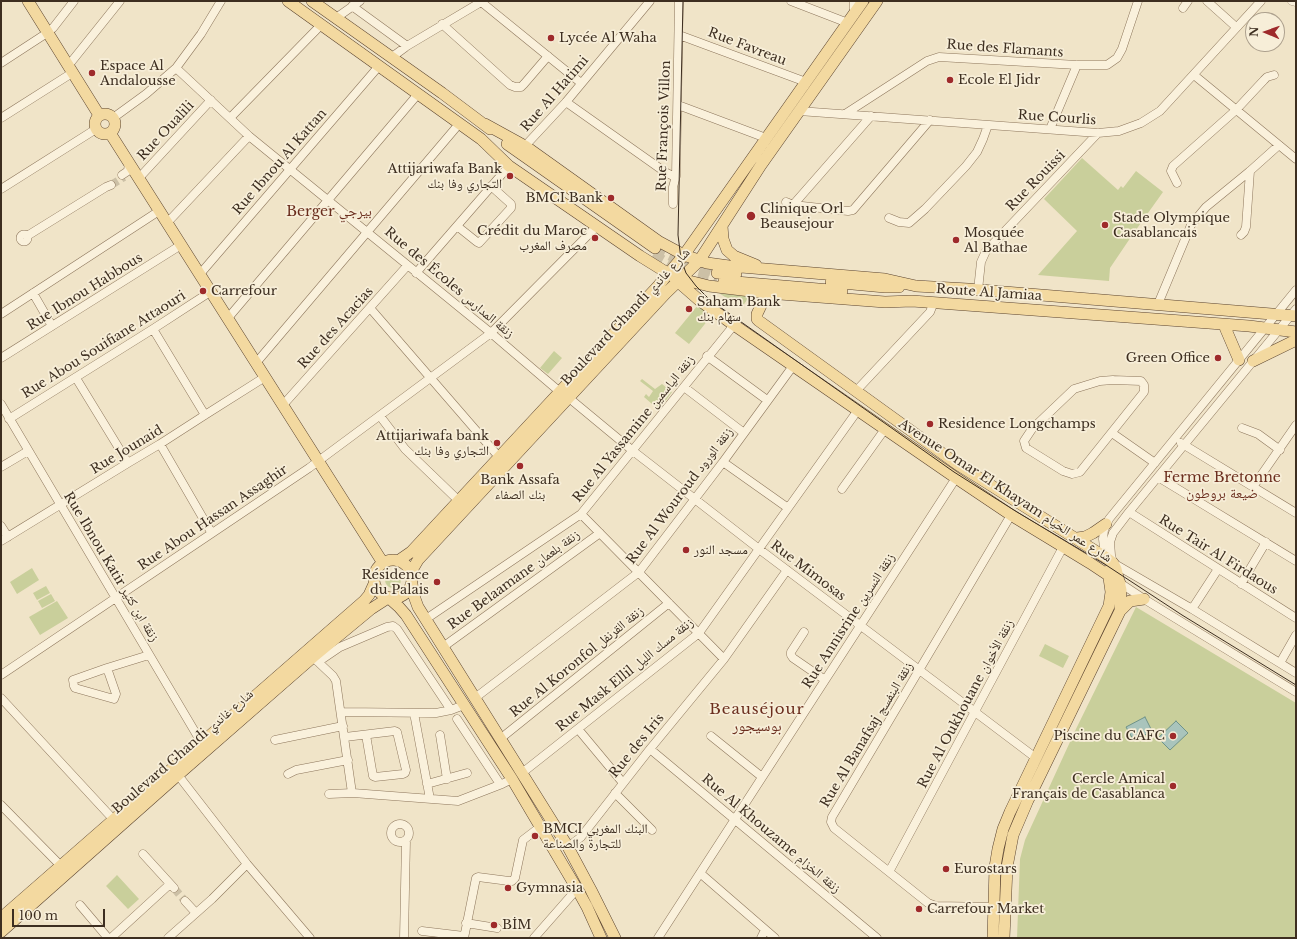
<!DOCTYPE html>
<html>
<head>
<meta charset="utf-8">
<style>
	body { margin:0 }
	#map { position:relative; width:1297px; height:939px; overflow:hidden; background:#f0e4c8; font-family:"Libre Baskerville",serif }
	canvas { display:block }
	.frame { position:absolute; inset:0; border:2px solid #3d2e20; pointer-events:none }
	.north { position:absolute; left:1245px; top:12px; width:40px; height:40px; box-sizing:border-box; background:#f7eed8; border:1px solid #ada18e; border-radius:50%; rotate:272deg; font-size:11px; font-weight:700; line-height:16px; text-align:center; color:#3d2e20 }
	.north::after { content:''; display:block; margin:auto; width:14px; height:18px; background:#9e2a2b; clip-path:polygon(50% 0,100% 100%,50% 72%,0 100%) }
	.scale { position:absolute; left:12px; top:909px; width:93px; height:18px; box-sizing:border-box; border:2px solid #3d2e20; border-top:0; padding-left:5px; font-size:12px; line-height:14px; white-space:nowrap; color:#3d2e20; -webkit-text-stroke:3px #f7eed8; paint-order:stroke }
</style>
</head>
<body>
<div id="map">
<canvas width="1297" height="939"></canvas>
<div class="frame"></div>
<div class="north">N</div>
<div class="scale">100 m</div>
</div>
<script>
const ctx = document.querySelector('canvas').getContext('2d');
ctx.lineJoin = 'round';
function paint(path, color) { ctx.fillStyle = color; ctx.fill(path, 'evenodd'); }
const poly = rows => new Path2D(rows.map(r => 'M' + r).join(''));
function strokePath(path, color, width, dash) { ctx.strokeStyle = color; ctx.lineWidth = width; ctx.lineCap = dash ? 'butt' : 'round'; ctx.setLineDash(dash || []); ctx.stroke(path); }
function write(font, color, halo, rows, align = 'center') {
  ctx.font = font + ' "Libre Baskerville","Noto Naskh Arabic",serif'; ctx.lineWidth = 3.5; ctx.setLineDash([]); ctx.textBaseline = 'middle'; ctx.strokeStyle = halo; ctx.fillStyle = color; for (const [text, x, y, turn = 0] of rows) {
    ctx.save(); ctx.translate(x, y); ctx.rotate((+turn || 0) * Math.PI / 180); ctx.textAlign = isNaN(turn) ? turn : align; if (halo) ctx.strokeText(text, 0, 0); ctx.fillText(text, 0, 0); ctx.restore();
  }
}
const green = poly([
	[1082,158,1118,190,1121,186,1123,188,1136,171,1163,192,1133,234,1110,268,1109,281,1038,275,1077,231,1044,199],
	[719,293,748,296,749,297,742,307,740,307],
	[698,305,712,315,689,344,675,333],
	[554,351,562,358,548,374,540,368],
	[642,379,655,389,662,384,672,392,659,410,644,397,646,394,649,397,653,391,640,381],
	[32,568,39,580,17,594,10,582],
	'385 580a8 8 0 1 1 16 0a8 8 0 1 1-16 0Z',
	[46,586,50,593,37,600,33,593],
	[51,594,55,601,42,608,38,601],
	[57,601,68,618,40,635,29,617],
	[1136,607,1296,703,1296,938,1017,938,1020,859,1025,840,1075,731],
	[1045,644,1069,656,1063,668,1039,656],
	[117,875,139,899,128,909,106,886]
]);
const water = poly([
	[1145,717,1152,731,1134,741,1126,727,1145,717],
	[1176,721,1188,733,1170,750,1158,738,1176,721]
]);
const minorTunnel = poly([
	[111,185,124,177],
	[174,888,185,901]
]);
const majorTunnel = poly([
	[655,248,691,265,715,272],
	[653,255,679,270,717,280]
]);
const minor = poly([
	[480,1,581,83],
	[791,1,848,23],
	[854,1,854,14],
	[1207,1,1236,27],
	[1292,1,1296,2],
	[352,6,407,46],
	[1183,8,1188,1],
	[336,18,360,1],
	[442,24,510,85,515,87,521,87,524,84,548,56],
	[679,35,806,82],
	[392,57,407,46,481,2],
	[1,63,47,33,53,28,74,1],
	[68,66,120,1],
	[176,68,249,136,491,333,560,392],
	[1194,75,1296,159],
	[566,102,665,172,671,175,676,176],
	[678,105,766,138],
	[799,111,1098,133,1119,131,1141,123,1160,111,1261,1],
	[845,114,927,61,939,57,1077,65,1107,65,1117,58,1122,49,1138,1],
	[1,118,72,73],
	[113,118,146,94,176,68,201,34,221,1],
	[230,118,321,25],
	[1050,129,1077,65],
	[525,146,566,102,650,1],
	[122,175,128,171,129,162],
	[139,178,211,100],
	[1177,183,1171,171,1173,166,1236,110,1264,80,1267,77,1274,75],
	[1,189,96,129],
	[786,202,793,205,848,211,853,210,930,120],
	[673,204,673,187,676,176,679,1],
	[793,205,871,116],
	[889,218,899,222,909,223,925,209,966,166,977,152,983,139,988,125],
	[167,223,249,136],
	[457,226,477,242,479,243,511,208,511,204,491,186],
	'20.5 238a3.5 3.5 0 1 1 7 0a3.5 3.5 0 1 1-7 0Z',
	[1241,235,1244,232,1246,227,1250,171],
	[27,236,106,187,111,185],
	[416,273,509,166],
	[200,274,379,66],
	[978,290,981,262,986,251,1098,133],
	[33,293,52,326],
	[1158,304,1191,225,1206,207,1250,171,1279,145],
	[370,308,499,457],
	[1296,309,1129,512,1113,533,1110,542,1111,555,1113,563,1192,609,1296,673],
	[1,314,159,211],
	[228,318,418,94],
	[153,329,205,415],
	[707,356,767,400],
	[1,358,181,245],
	[256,363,459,124],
	[76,378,128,463],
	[1113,380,1141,381,1144,385,1144,392,1080,472,1072,474,1063,471,1026,448,1024,441,1032,429,1074,389,1100,381,1113,380],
	[684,387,744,433],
	[856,391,930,312,932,307,932,302],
	[569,398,633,451,759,549,1036,758],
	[1,404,201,742],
	[283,405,407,266],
	[380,416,405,449,459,501],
	[9,419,153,329,210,292],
	[1242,428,1258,434,1280,450],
	[1112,433,1155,463],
	[1181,443,1296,513],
	[160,444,211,532],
	[723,462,788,508],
	[1,467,28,451],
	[1158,477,1296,561],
	[1253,487,1296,425],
	[842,489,885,429],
	[1129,512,1296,618],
	[581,514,724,659],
	[1,526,8,537],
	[1,541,128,463,160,444,205,415,265,377],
	[1105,557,1103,539,1104,530,1109,519,1296,290],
	[1120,583,1144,599,1296,692],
	[1241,584,1266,542],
	[1192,609,1218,569],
	[426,619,581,514,734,325],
	[804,632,791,652,791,655,793,658,825,680],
	[443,647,600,533],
	[316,660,333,676,336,681,352,793],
	[318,662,340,647,387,627,393,626,397,629,451,710],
	[1280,663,1296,635],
	[107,668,116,694,114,699,75,688,74,686,73,680,107,668,149,655],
	[1,675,309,468,491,333,597,226],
	[1,698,113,819],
	[475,698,639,572,723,462,793,366],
	[342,712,436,713,451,710,464,705],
	[414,713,430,799],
	[457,719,500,784],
	[578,729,623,783],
	[440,735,447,779],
	[711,736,762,777],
	[345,737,395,731,397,732,406,770,405,773,403,774,375,777,373,776,366,735],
	[500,739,669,603],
	[275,740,343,726],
	[650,749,877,938],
	[522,773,699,633,858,410],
	[288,774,296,770,348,760],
	[178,775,247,864,310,938],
	[427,784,467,773],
	[615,793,652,830],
	[329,794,353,793,458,801,502,784,512,779],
	[1,805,61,866],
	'391 833a9 9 0 1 1 18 0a9 9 0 1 1-18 0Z',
	[568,847,581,837,650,749,724,659,787,570],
	[143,854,174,888],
	[889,872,1063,547],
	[700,873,775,938],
	[185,901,196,913],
	[80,905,108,938],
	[994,907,936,906,928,903,834,828,831,822,832,817,1011,515],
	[466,923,497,928],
	[422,931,464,936],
	[111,938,170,884],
	[168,938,212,899,247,864],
	[404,938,406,840],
	[464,938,476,878,478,877,509,881,512,881,515,878,523,840,540,827],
	[534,938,577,889],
	[658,938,956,478],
	[761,938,765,930]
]);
const major = poly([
	[28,1,99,115],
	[288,1,481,139,509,166,640,256,669,274,681,279,709,286,767,293,885,302,912,301,1249,326,1296,332],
	[312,1,442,93,490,129],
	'95 124a10 10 0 1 1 20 0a10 10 0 1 1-20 0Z',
	[485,124,525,146,658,241,684,255,707,263,729,266,885,279,916,286,968,289,1296,316],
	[110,133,383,563],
	[507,144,655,248],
	[722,226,723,239,727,250,734,256,756,265],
	[717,273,736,274],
	[675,279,699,300,734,325,956,478,1011,515,1090,563,1120,583],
	[724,281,842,291],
	[831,282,885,287,899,287],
	[767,293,757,314,757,319,759,321,957,464,1105,557,1113,563,1116,569,1121,590,1120,611,1028,800,1013,835,1007,867,1004,938],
	[1224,325,1239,360],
	[1253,361,1296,340],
	[1077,538,1085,537,1093,533,1106,524],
	'374 579a19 19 0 1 1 38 0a19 19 0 1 1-38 0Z',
	[398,561,411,552,658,286,684,255,863,1],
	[411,572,418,560,666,293,699,261,761,165,877,1],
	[412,584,414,596,418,607,568,847,591,890,615,938],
	[390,599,399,607,406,615,512,779,577,889,587,907,601,938],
	[1120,611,1130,601,1144,599],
	[1,918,364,601,369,595,374,584],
	[1,932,170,782,313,657,371,609,388,598],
	[993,938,995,867,998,849,1003,829,1010,812,1109,606,1111,592,1108,571]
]);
const tram = poly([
	[683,1,678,235,681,259,686,273,696,286,710,300,954,472,1017,512,1106,565,1182,615,1296,685]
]);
const markers = [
	[551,38,4,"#9e2a2b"],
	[92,73,4,"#9e2a2b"],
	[950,80,4,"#9e2a2b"],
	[510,176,4,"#9e2a2b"],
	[611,198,4,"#9e2a2b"],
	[751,216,5,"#9e2a2b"],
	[1105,225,4,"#9e2a2b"],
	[595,238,4,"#9e2a2b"],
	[956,240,4,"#9e2a2b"],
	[203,291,4,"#9e2a2b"],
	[689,309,4,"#9e2a2b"],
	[1218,358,4,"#9e2a2b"],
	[930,424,4,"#9e2a2b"],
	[497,443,4,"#9e2a2b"],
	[520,466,4,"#9e2a2b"],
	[686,550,4,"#9e2a2b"],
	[437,582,4,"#9e2a2b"],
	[1173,736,4,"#9e2a2b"],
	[1173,786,4,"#9e2a2b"],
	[535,836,4,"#9e2a2b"],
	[946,869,4,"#9e2a2b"],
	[508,888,4,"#9e2a2b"],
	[919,909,4,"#9e2a2b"],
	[494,925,4,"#9e2a2b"]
];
const poiNames = [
	["Lycée Al Waha",559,38],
	["Espace Al",100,66],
	["Andalousse",100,81],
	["Ecole El Jidr",958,80],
	["Attijariwafa Bank",502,169,"right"],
	["التجاري وفا بنك",502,184,"right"],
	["BMCI Bank",603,198,"right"],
	["Clinique Orl",760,209],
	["Beausejour",760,224],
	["Stade Olympique",1113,218],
	["Casablancais",1113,233],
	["Crédit du Maroc",587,231,"right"],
	["مصرف المغرب",587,246,"right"],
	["Mosquée",964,233],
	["Al Bathae",964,248],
	["Carrefour",211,291],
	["Saham Bank",697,302],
	["سهام بنك",697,317],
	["Green Office",1210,358,"right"],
	["Residence Longchamps",938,424],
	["Attijariwafa bank",489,436,"right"],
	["التجاري وفا بنك",489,451,"right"],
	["Bank Assafa",520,480,"center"],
	["بنك الصفاء",520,495,"center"],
	["مسجد النور",694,550],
	["Résidence",429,575,"right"],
	["du Palais",429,590,"right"],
	["Piscine du CAFC",1165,736,"right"],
	["Cercle Amical",1165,779,"right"],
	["Français de Casablanca",1165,794,"right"],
	["BMCI البنك المغربي",543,829],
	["للتجارة والصناعة",543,844],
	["Eurostars",954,869],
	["Gymnasia",516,888],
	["Carrefour Market",927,909],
	["BİM",502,925]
];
const streetNames = [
	["Rue Favreau",747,47,21],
	["Rue des Flamants",1005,49,4],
	["Rue Al Hatimi",555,94,-49],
	["Rue Courlis",1057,118,4],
	["Rue François Villon",664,126,-88],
	["Rue Oualili",166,131,-47],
	["Rue Ibnou Al Kattan",280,162,-49],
	["Rue Rouissi",1036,181,-46],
	["Rue des Écoles زنقة المدارس",449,283,40],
	["Rue Ibnou Habbous",85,292,-32],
	["Route Al Jamiaa",989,293,4],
	["Boulevard Ghandi شارع غاندي",626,317,-47],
	["Rue des Acacias",336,328,-48],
	["Rue Abou Souifiane Attaouri",104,345,-32],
	["Rue Al Yassamine زنقة الياسمين",634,429,-51],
	["Rue Jounaid",127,450,-31],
	["Avenue Omar El Khayam شارع عمر الخيام",1005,491,33],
	["Rue Al Wouroud زنقة الورود",680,496,-53],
	["Rue Abou Hassan Assaghir",213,518,-34],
	["Rue Tair Al Firdaous",1218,555,32],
	["Rue Ibnou Katir زنقة ابن كثير",111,567,59],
	["Rue Mimosas",808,571,37],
	["Rue Belaamane زنقة بلعمان",514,580,-36],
	["Rue Annisrine زنقة النسرين",849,621,-57],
	["Rue Al Koronfol زنقة القرنفل",577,662,-39],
	["Rue Mask Ellil زنقة مسك الليل",625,675,-39],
	["Rue Al Oukhouane زنقة الأخوان",966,704,-62],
	["Rue Al Banafsaj زنقة البنفسج",867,735,-59],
	["Rue des Iris",637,746,-51],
	["Boulevard Ghandi شارع غاندي",183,752,-41],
	["Rue Al Khouzame زنقة الخزام",771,834,40]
];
const neighbourhoodNames = [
	["Berger بيرجي",329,212],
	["Ferme Bretonne",1222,478],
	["ضيعة بروطون",1222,494]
];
const quarterNames = [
	["Beauséjour",757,710],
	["بوسيجور",757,727]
];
paint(green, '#c9cf9b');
paint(water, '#a9c4bc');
strokePath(water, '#6f938a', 1);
strokePath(minorTunnel, '#ccc0a6', 8, [8, 4]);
strokePath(majorTunnel, '#ccc0a6', 11, [11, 5.5]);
strokePath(minor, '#8d765c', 9);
strokePath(major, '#5b4430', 12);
strokePath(minor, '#faf1dc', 8);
strokePath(major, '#f3d9a0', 11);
strokePath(tram, '#3d2e20', 1);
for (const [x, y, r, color] of markers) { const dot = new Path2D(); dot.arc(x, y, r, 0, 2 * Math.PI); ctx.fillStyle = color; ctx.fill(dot); strokePath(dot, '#f7eed8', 1.5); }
write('13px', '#3d2e20', '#f7eed8', poiNames, 'left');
write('13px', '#3d2e20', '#f7eed8', streetNames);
write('14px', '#6b2e1e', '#f7eed8', neighbourhoodNames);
ctx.letterSpacing = '1px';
write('15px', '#6b2e1e', '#f7eed8', quarterNames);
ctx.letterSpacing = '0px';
</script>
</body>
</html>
